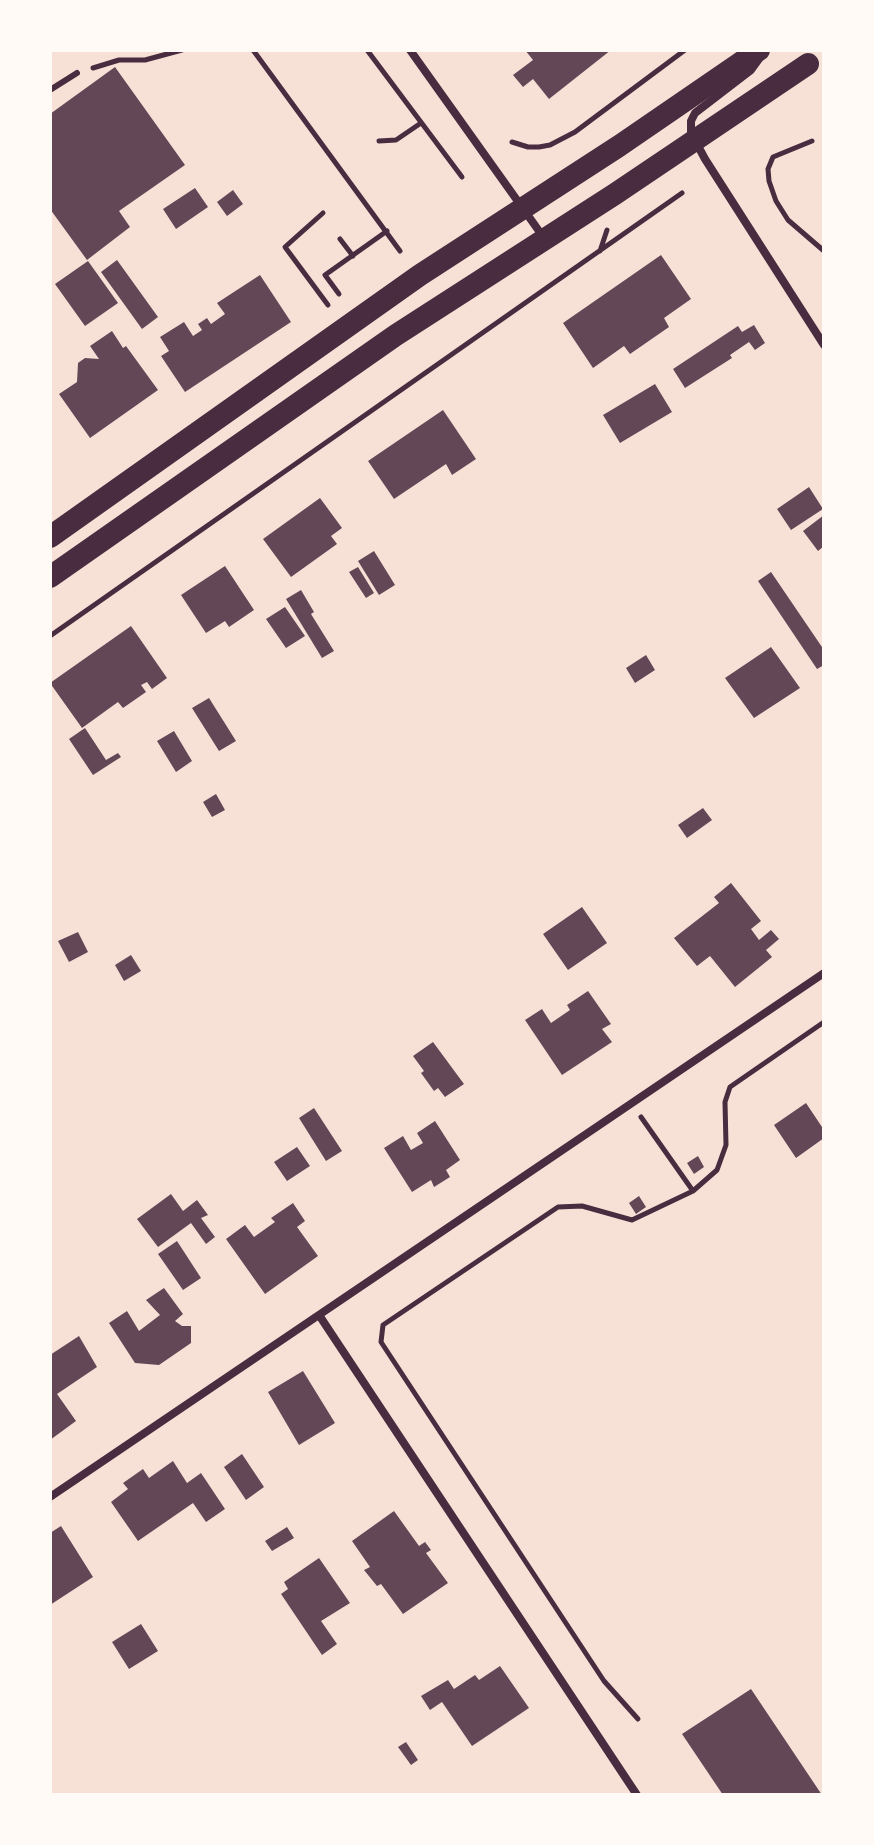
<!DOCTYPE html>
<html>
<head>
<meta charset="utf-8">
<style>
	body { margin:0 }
	#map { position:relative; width:874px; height:1845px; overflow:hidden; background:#f7e1d7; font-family:"Public Sans",sans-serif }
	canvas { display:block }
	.frame { position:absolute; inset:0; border:52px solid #fffaf5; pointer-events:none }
</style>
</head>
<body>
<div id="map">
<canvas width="874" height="1845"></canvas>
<div class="frame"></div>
</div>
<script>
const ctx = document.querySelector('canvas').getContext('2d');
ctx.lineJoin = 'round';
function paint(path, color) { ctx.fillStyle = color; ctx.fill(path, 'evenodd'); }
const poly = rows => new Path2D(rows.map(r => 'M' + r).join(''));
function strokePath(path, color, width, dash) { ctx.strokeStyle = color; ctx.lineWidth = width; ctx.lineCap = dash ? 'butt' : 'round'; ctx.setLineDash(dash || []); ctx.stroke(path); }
const building = poly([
	[525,50,611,50,549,99,533,79,523,87,513,75,533,60],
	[115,67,185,165,119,211,130,227,87,260,50,209,50,114],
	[195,188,208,207,176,229,163,209],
	[233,190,243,204,227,216,217,202],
	[661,255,691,299,664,318,669,327,630,354,624,346,593,368,563,323],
	[117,260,158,317,142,329,101,272],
	[88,261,118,303,85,326,55,284],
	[260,275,291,322,185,392,161,356,169,351,160,337,184,322,193,336,202,330,198,324,207,318,211,324,225,314,217,303],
	[754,325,765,343,755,350,749,342,730,355,732,358,685,388,673,369,738,326,742,332],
	[112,331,123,348,126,346,158,390,90,438,59,394,77,382,78,363,85,358,99,359,90,346],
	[655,384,672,412,620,443,603,415],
	[443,410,476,459,452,475,446,464,394,499,368,461],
	[809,487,823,509,791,530,777,509],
	[320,498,342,528,331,536,337,544,291,577,263,539],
	[824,515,824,546,818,551,803,531],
	[374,551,395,585,379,595,358,561],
	[225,566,254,610,229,627,225,621,206,633,181,595],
	[358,567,374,593,366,598,349,572],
	[771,572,824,650,824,665,817,669,758,581],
	[301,590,314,612,311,614,334,651,322,658,286,599],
	[285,607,305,636,286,648,266,619],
	[131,626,167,678,152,689,147,682,141,685,146,692,123,708,118,702,82,728,50,683],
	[771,647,800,688,754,718,725,678],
	[646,655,655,670,635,683,626,668],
	[209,698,236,741,219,751,192,708],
	[85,728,106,760,118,753,121,757,93,775,69,739],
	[174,731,192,761,176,772,157,741],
	[216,794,225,810,212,817,203,802],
	[703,808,712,820,687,838,678,825],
	[731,883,761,921,751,929,759,940,771,930,779,939,766,950,772,957,735,987,710,956,697,966,674,938,719,903,714,897],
	[582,907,607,943,568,970,543,934],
	[78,932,88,952,69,962,58,941],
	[131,955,141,971,124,981,115,965],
	[588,991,611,1024,602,1029,612,1042,562,1075,525,1020,542,1009,551,1023,570,1010,567,1005],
	[433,1042,464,1084,445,1097,438,1088,434,1091,421,1073,424,1071,413,1056],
	[806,1103,824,1130,824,1138,796,1158,774,1125],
	[314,1108,342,1151,326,1161,299,1118],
	[435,1121,460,1160,446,1170,450,1177,434,1187,431,1180,412,1192,384,1148,403,1136,411,1150,423,1143,417,1133],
	[297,1147,310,1166,287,1181,274,1162],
	[698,1156,704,1167,694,1174,687,1163],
	[171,1194,183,1211,197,1200,208,1215,201,1218,215,1237,206,1244,191,1223,158,1247,137,1219],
	[639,1196,646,1207,636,1214,629,1203],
	[293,1203,305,1221,297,1227,318,1256,265,1294,226,1239,245,1225,254,1237,275,1222,271,1218],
	[177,1241,201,1278,183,1290,158,1254],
	[164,1288,183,1314,175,1321,182,1326,191,1326,191,1343,159,1365,135,1363,109,1323,127,1311,139,1331,160,1315,146,1300],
	[79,1336,97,1367,57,1394,76,1421,50,1440,50,1355],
	[303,1371,335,1423,299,1445,268,1392],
	[242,1454,264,1487,246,1500,224,1467],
	[173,1461,187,1483,201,1473,225,1509,206,1522,193,1503,138,1541,111,1502,128,1489,123,1483,143,1469,149,1478],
	[394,1511,419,1546,425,1542,431,1550,426,1553,448,1583,403,1614,381,1584,377,1586,364,1570,370,1567,352,1541],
	[61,1526,93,1577,50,1605,50,1533],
	[287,1527,294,1538,272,1551,265,1541],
	[319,1558,350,1603,321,1621,337,1644,322,1655,281,1594,288,1589,284,1582],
	[141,1624,158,1651,129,1669,112,1642],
	[500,1666,529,1708,472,1746,442,1702,430,1710,421,1696,448,1680,454,1689,475,1675,479,1680],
	[751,1689,822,1795,723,1795,682,1734],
	[406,1742,418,1760,411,1765,398,1747]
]);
const path = poly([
	[253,50,400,251],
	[367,50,462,177],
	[93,68,119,60,145,60,182,50],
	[379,141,396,140,421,123],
	[812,141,773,157,768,169,769,181,776,201,788,220,824,251],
	[512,142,528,147,539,147,550,145,575,132,685,50],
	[323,213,285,247,328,305],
	[340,239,353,256],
	[600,251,607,230],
	[339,294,325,275,387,231],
	[50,636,682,193],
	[641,1117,693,1191],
	[638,1719,604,1681,381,1342,383,1325,558,1207,582,1206,632,1220,693,1191,717,1170,726,1145,725,1102,730,1087,824,1022]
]);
const service = poly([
	[50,90,77,73]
]);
const minor = poly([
	[410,50,544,238],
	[759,59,751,70,695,113,691,121,691,133,705,159,824,345],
	[319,1315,637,1795],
	[50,1497,824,973]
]);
const trunk = poly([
	[50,537,420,275,619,146,759,50],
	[50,577,396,335,615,194,808,64]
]);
paint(building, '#644757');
strokePath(path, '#4a2c40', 5);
strokePath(service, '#4a2c40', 6);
strokePath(minor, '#4a2c40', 8);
strokePath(trunk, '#4a2c40', 22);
</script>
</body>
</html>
